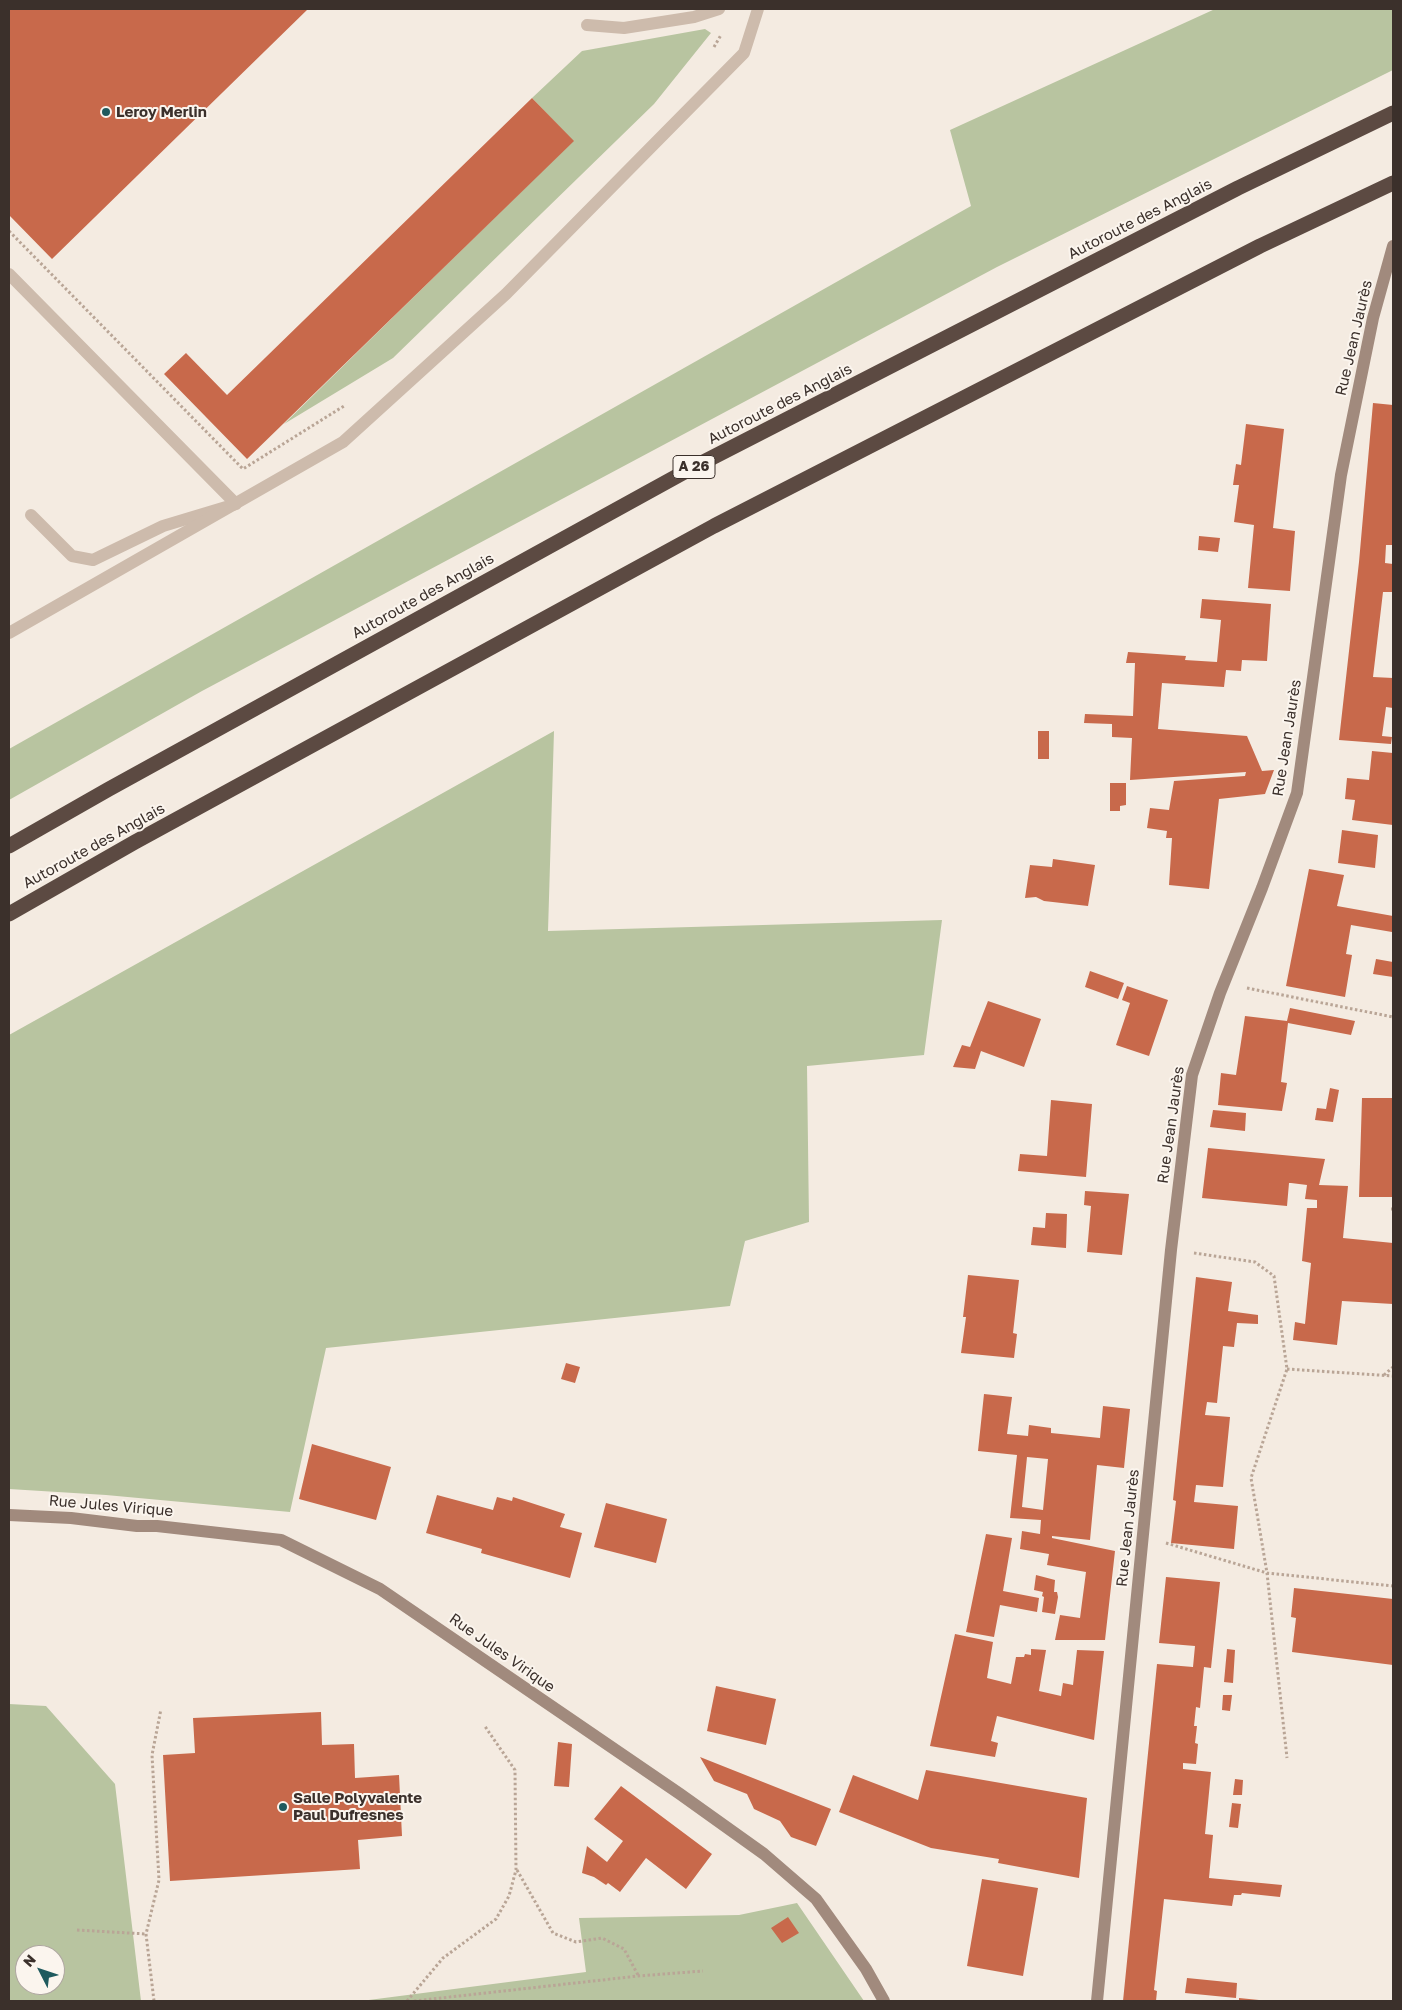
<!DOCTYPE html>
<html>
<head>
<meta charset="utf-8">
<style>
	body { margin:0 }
	#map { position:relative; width:1402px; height:2010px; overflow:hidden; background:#f4ebe1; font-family:"Golos Text",sans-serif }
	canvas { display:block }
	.frame { position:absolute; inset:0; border:10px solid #3b302b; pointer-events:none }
	.north { position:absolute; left:15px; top:1945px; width:50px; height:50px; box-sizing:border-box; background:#fbf5ee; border:1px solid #aea6a0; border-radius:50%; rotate:311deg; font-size:14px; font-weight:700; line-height:20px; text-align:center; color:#3b302b }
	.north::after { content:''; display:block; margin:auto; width:18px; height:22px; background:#1f5a5e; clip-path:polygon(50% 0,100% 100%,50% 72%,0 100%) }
</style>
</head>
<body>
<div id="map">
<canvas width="1402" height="2010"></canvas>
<div class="frame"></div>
<div class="north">N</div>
</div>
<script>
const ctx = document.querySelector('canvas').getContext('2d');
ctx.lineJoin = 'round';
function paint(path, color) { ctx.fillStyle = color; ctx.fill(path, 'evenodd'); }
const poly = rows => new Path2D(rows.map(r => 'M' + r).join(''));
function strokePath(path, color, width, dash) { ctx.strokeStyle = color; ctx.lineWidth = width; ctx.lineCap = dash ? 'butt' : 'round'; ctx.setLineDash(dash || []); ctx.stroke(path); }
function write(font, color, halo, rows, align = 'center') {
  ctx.font = font + ' "Golos Text",sans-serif'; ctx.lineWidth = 4; ctx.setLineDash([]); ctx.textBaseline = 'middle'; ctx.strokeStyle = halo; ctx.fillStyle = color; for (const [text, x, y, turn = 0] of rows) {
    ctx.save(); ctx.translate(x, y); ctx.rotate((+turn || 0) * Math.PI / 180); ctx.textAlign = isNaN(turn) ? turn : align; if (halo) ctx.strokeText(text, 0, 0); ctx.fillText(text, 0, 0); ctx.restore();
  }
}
const green = poly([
	[1215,9,1393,9,1393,70,997,267,202,691,9,800,9,749,971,206,950,130],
	[705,29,711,33,654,104,393,358,284,424,573,141,532,98,582,51],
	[554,731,548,931,942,920,924,1055,807,1066,809,1222,745,1241,730,1306,326,1348,290,1512,106,1495,9,1489,9,1035],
	[9,1704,46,1706,115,1784,141,2001,9,2001],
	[25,1955,55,1955,55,1985,25,1985],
	[797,1903,864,2001,361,2001,586,1972,579,1918,739,1915]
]);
const building = poly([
	[9,9,308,9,52,259,9,215],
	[532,98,574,141,247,459,164,374,186,353,227,395],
	[1373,403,1393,405,1393,545,1386,545,1385,563,1393,564,1393,592,1383,592,1373,677,1393,678,1393,708,1386,707,1382,736,1392,737,1391,744,1339,740,1359,562],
	[1246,424,1284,429,1273,528,1295,531,1290,591,1248,588,1254,525,1234,522,1239,485,1233,485,1236,464,1241,465],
	[1199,536,1220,538,1218,552,1198,550],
	[1202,599,1271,604,1267,661,1242,660,1241,671,1226,670,1224,687,1162,683,1158,729,1247,736,1262,771,1274,770,1265,794,1219,799,1209,889,1169,885,1172,838,1166,838,1167,831,1147,828,1150,808,1169,810,1174,781,1245,776,1246,772,1130,780,1132,738,1112,737,1112,724,1084,723,1085,714,1133,716,1135,663,1126,663,1128,652,1186,656,1185,660,1217,662,1221,620,1200,618],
	[1038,731,1049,731,1049,759,1038,759],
	[1372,751,1393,753,1393,825,1352,820,1355,800,1345,799,1347,778,1369,780],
	[1110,783,1126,783,1126,805,1120,806,1120,811,1110,811],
	[1342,830,1378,835,1375,868,1338,863],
	[1053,859,1095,865,1088,906,1044,901,1036,897,1025,898,1030,865,1052,867],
	[1309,869,1344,875,1337,906,1393,916,1392,932,1351,925,1346,954,1352,955,1345,997,1286,986],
	[1376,959,1393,962,1393,977,1373,974],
	[1090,971,1124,983,1118,999,1085,987],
	[1127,986,1168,1000,1149,1056,1116,1045,1130,1003,1122,1000],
	[988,1001,1041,1019,1024,1067,981,1051,975,1069,953,1067,962,1045,970,1047],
	[1290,1008,1355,1021,1351,1035,1288,1023,1281,1082,1287,1083,1282,1111,1218,1105,1221,1073,1236,1075,1245,1016,1287,1021],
	[1330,1088,1339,1090,1333,1122,1315,1120,1317,1108,1326,1109],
	[1362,1098,1393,1098,1393,1197,1359,1197],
	[1051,1100,1092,1104,1086,1177,1018,1171,1020,1154,1047,1156],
	[1213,1110,1246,1113,1245,1131,1210,1127],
	[1208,1148,1325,1159,1319,1185,1348,1186,1343,1238,1393,1243,1393,1304,1342,1301,1337,1345,1293,1340,1295,1322,1305,1324,1311,1263,1302,1261,1307,1208,1317,1208,1317,1200,1305,1199,1307,1185,1291,1183,1289,1183,1287,1206,1202,1198],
	[1085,1191,1129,1194,1122,1255,1087,1252,1091,1206,1084,1205],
	[1046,1213,1067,1214,1066,1248,1031,1245,1033,1227,1045,1228],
	[968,1275,1019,1280,1013,1333,1017,1334,1014,1358,961,1353,966,1317,963,1317],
	[1196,1277,1232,1282,1228,1311,1258,1315,1258,1324,1237,1323,1234,1347,1223,1346,1217,1403,1207,1402,1205,1415,1230,1417,1223,1487,1196,1485,1194,1502,1238,1506,1234,1549,1171,1543,1176,1501,1173,1500],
	[566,1363,580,1367,575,1383,561,1379],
	[984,1394,1012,1397,1007,1434,1028,1436,1029,1425,1051,1428,1051,1433,1100,1438,1103,1406,1130,1409,1124,1468,1097,1465,1090,1540,1052,1536,1052,1538,1115,1551,1105,1640,1055,1640,1060,1615,1080,1618,1086,1572,1047,1565,1049,1554,1020,1549,1022,1531,1040,1534,1041,1520,1010,1518,1017,1455,978,1451],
	[1027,1457,1048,1459,1043,1510,1022,1507],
	[312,1444,391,1467,376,1520,299,1499],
	[437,1495,493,1510,497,1497,512,1501,513,1497,565,1514,560,1527,582,1533,570,1578,481,1553,482,1549,426,1533],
	[606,1503,667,1519,656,1563,594,1547],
	[986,1534,1012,1538,1003,1591,1039,1598,1037,1612,1000,1605,994,1637,966,1632],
	[1036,1575,1055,1580,1054,1592,1057,1592,1058,1597,1055,1614,1042,1612,1044,1597,1042,1596,1043,1592,1034,1590],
	[1166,1577,1220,1582,1211,1668,1204,1667,1200,1708,1196,1707,1194,1726,1197,1726,1195,1743,1198,1744,1196,1764,1183,1763,1183,1769,1211,1772,1205,1834,1213,1835,1209,1878,1282,1885,1280,1897,1242,1893,1241,1895,1234,1895,1232,1906,1164,1899,1154,1990,1157,1991,1156,2001,1123,2001,1157,1664,1193,1667,1195,1646,1159,1643],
	[1294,1588,1393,1599,1393,1665,1292,1652,1296,1618,1291,1617],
	[955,1634,993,1642,987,1678,1011,1684,1016,1657,1024,1657,1025,1654,1031,1655,1031,1649,1046,1650,1039,1691,1061,1696,1063,1683,1073,1685,1077,1650,1104,1651,1094,1740,997,1716,991,1741,998,1743,995,1757,930,1746],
	[1227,1649,1235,1650,1233,1683,1224,1682],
	[716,1686,776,1699,766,1745,707,1731],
	[1223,1695,1232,1695,1230,1711,1222,1710],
	[321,1712,322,1745,354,1744,355,1778,399,1775,402,1836,358,1840,360,1869,170,1881,163,1755,195,1753,193,1718],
	[558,1742,572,1744,569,1787,554,1786],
	[700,1757,831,1809,816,1846,791,1837,780,1821,754,1809,747,1794,714,1781],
	[926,1770,1087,1798,1079,1878,998,1863,999,1859,931,1848,839,1812,853,1775,918,1800],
	[1235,1779,1243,1780,1242,1795,1233,1795],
	[621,1786,712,1854,686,1889,646,1858,620,1892,608,1883,606,1885,594,1877,582,1873,587,1846,607,1862,623,1841,594,1819],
	[1232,1803,1241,1804,1238,1828,1229,1827],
	[982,1879,1038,1888,1023,1976,967,1966],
	[788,1917,799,1933,782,1943,771,1928],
	[1187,1978,1237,1983,1236,1998,1185,1993],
	[1239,1998,1259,2000,1259,2001,1239,2001]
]);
const path = poly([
	[714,47,721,35],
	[9,231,243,469,344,406],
	[1247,988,1393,1017],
	[1391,1209,1393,1209],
	[1194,1253,1255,1262,1274,1276,1287,1369,1251,1478,1267,1573,1287,1758],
	[1287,1369,1393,1376],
	[1384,1375,1393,1367],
	[1166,1543,1267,1573,1393,1586],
	[517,1870,553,1933,576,1942,602,1938,624,1949,638,1975],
	[77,1930,146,1934],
	[154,2001,146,1934,159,1880,152,1755,161,1709],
	[407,2001,443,1958,496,1919,509,1896,516,1870,515,1770,484,1725],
	[414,2001,638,1976,703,1971]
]);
const lane = poly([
	[587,25,624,28,694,17,719,9],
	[9,274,236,504,163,526,93,560,72,556,31,515]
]);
const street = poly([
	[9,633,343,442,506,294,744,53,758,9]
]);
const secondary = poly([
	[9,1515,71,1518,137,1526,157,1526,281,1540,380,1589,680,1794,764,1854,816,1899,866,1969,884,2001],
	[1097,2001,1171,1250,1192,1075,1220,993,1262,888,1297,793,1341,475,1373,318,1393,246]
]);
const highway = poly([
	[9,846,109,789,690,469,1238,188,1393,113],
	[9,914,135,842,714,526,1260,246,1393,183]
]);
const markers = [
	[106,112,5,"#1f5a5e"],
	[283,1807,5,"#1f5a5e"]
];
const shields = [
	[694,467,42]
];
const shieldNames = [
	["A 26",694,467]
];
const poiNames = [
	["Leroy Merlin",116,112],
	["Salle Polyvalente",293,1798],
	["Paul Dufresnes",293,1815]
];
const streetNames = [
	["Autoroute des Anglais",1140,219,-27],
	["Rue Jean Jaurès",1354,338,-77],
	["Autoroute des Anglais",780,404,-27],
	["Autoroute des Anglais",423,596,-29],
	["Rue Jean Jaurès",1287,738,-81],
	["Autoroute des Anglais",94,846,-29],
	["Rue Jean Jaurès",1171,1125,-82],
	["Rue Jules Virique",111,1506,5],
	["Rue Jean Jaurès",1128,1528,-84],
	["Rue Jules Virique",502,1653,35]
];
paint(green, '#b8c4a0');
paint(building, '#c8694b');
strokePath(path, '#b9a596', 3, [2.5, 2.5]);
strokePath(lane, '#cdbbac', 12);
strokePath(street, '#cdbbac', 12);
strokePath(secondary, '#a18a7d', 12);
strokePath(highway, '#5c4a42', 15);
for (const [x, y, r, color] of markers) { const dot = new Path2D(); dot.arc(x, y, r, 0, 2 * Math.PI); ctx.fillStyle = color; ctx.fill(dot); strokePath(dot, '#fbf5ee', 2); }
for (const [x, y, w] of shields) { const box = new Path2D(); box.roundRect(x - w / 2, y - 11.5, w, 23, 4); ctx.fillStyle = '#fbf5ee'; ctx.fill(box); strokePath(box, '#3b302b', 1); }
write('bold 14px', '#3b302b', null, shieldNames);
write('bold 15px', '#3b302b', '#fbf5ee', poiNames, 'left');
write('15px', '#3b302b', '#fbf5ee', streetNames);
</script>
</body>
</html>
